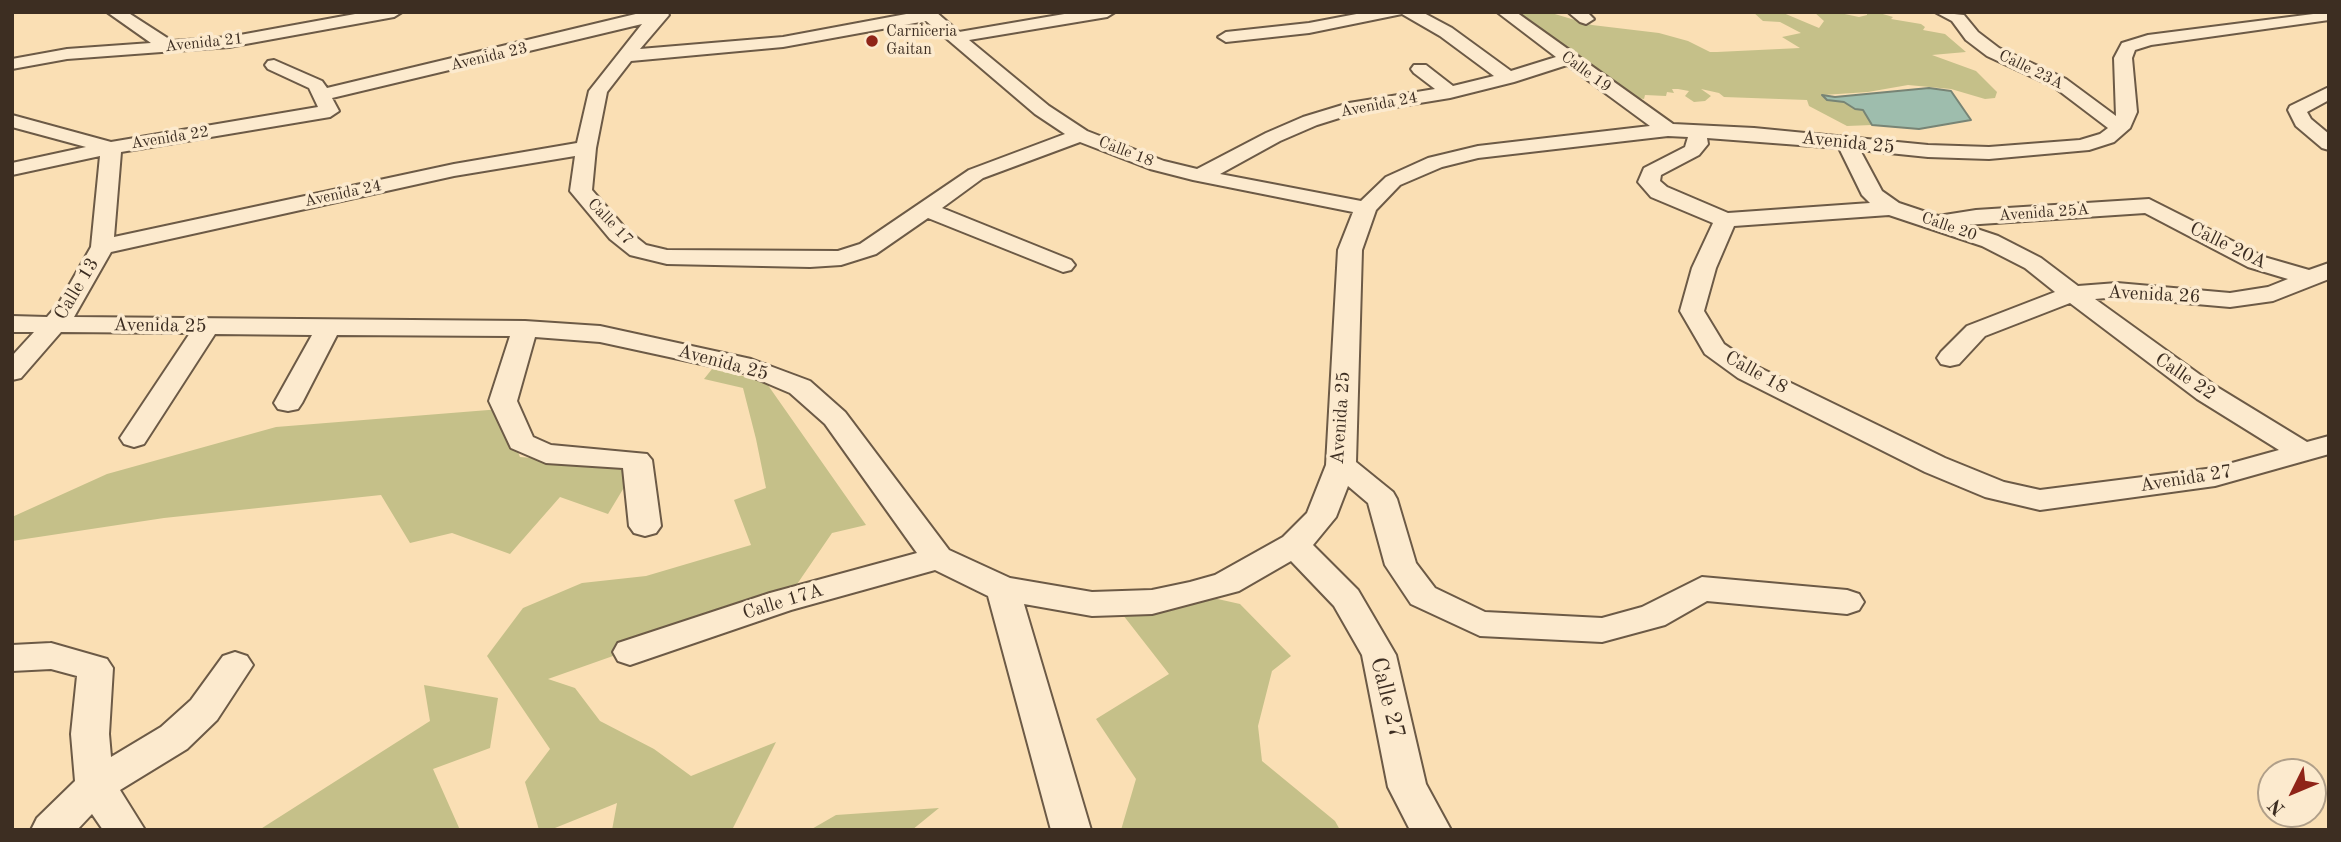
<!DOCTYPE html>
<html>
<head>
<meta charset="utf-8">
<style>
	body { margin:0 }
	#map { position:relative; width:2341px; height:842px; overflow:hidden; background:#fadfb4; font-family:"Old Standard TT",serif }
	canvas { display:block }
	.frame { position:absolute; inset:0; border:14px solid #3d2e22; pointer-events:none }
	.north { position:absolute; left:2257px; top:758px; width:70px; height:70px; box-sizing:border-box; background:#fceace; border:2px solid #b09f89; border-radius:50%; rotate:227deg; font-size:19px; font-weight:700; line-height:28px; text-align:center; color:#3d2e22 }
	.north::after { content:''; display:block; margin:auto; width:24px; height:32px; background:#8f2418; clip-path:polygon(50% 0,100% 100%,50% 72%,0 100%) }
</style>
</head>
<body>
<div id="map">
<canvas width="2341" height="842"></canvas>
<div class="frame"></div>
<div class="north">N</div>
</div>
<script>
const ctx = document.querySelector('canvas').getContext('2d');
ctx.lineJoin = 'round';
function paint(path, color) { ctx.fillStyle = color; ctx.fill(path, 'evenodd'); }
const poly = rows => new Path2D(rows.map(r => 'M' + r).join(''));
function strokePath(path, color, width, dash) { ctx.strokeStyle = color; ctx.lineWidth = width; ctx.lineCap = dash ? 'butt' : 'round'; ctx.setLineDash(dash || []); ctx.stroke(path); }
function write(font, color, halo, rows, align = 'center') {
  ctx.font = font + ' "Old Standard TT",serif'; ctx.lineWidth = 7; ctx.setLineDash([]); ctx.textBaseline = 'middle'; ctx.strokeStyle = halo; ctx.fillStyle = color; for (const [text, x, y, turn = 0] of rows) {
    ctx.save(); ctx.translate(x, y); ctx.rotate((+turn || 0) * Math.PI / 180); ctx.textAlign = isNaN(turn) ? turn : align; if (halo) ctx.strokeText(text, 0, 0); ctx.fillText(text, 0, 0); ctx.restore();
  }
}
const green = poly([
	[1509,12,1548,12,1592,25,1659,33,1688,41,1710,52,1717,52,1800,48,1782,37,1801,33,1780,22,1763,21,1753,12,1781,12,1819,28,1824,21,1814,12,1835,12,1859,17,1867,15,1867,12,1876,12,1893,17,1891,19,1921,24,1925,27,1923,30,1945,34,1966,52,1932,55,1976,71,1997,92,1995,98,1985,99,1951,89,1908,85,1868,92,1823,95,1827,100,1844,102,1855,109,1863,110,1872,125,1847,126,1809,106,1807,100,1724,97,1719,93,1701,89,1711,96,1705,101,1694,102,1685,96,1689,91,1678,89,1672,89,1674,93,1667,92,1666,96,1645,95,1644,99,1638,98],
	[712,369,765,381,866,525,832,533,791,593,548,679,575,688,600,721,654,749,691,776,776,742,732,830,612,830,617,803,550,830,539,830,525,782,550,749,487,656,523,608,582,583,646,576,751,545,734,500,766,488,756,439,743,388,704,379],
	[501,409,520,457,637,466,608,514,560,497,510,554,452,533,410,543,381,495,164,518,12,541,12,517,107,474,276,427],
	[1191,593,1240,604,1291,656,1272,671,1258,726,1262,761,1335,821,1340,830,1121,830,1136,779,1096,719,1169,674,1123,615],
	[424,685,498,698,490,748,433,769,460,830,259,830,430,721],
	[939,808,912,830,810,830,836,815]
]);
const water = poly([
	[1929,88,1951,91,1971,120,1919,129,1872,125,1863,110,1855,109,1844,102,1827,100,1822,95,1835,97,1929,88]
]);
const street = poly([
	[107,12,127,12,172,41,229,37,366,12,402,12,394,17,229,47,67,59,12,69,12,59,67,49,151,43,107,12],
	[644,12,667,12,669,15,640,49,783,37,917,12,936,12,959,32,1076,12,1115,12,1107,17,969,40,1049,106,1087,131,1164,161,1197,169,1266,133,1303,117,1349,103,1435,89,1414,73,1411,69,1414,65,1426,65,1453,86,1494,76,1440,36,1402,14,1309,33,1226,42,1218,37,1226,32,1309,23,1367,12,1422,12,1452,28,1511,71,1556,57,1497,12,1516,12,1673,124,1754,128,1928,145,1989,147,2080,140,2100,134,2108,128,2054,87,1987,56,1966,40,1952,21,1935,12,1964,15,1978,32,1999,48,2066,79,2116,116,2114,58,2122,43,2148,35,2329,12,2329,20,2151,45,2135,50,2132,58,2137,112,2130,128,2114,142,2089,150,1989,159,1928,157,1860,150,1882,191,1899,203,1938,216,1976,210,2149,199,2264,257,2309,270,2329,263,2329,279,2273,301,2230,307,2117,297,2095,299,2217,387,2307,442,2329,436,2329,454,2215,486,2040,510,1985,497,1925,472,1738,378,1705,354,1680,311,1692,268,1713,223,1651,197,1638,182,1644,168,1685,147,1688,137,1668,136,1478,158,1442,167,1400,185,1376,210,1362,250,1356,462,1393,492,1397,499,1416,563,1435,588,1485,612,1602,618,1642,607,1702,577,1847,590,1859,594,1864,602,1859,610,1847,614,1707,601,1665,625,1602,642,1480,636,1411,604,1385,565,1368,503,1348,486,1336,517,1313,545,1358,590,1396,655,1426,784,1451,830,1410,830,1388,787,1362,655,1334,606,1291,561,1239,591,1152,614,1092,616,1024,604,1091,830,1051,830,988,596,935,570,791,610,630,665,618,661,613,652,618,643,770,593,917,553,825,424,790,393,743,373,600,342,535,337,517,401,533,437,551,445,647,454,652,460,661,526,656,533,645,536,634,533,629,526,623,468,546,463,511,448,489,401,510,336,337,335,302,403,298,409,288,411,278,409,274,403,312,335,215,334,144,444,134,447,124,444,120,438,190,333,61,332,21,378,12,380,12,356,34,332,12,332,12,316,47,317,59,303,91,247,100,156,12,175,12,163,86,147,12,127,12,115,111,142,318,107,309,88,268,69,265,65,268,61,274,60,322,81,327,88,644,12],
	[926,21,1035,114,1065,134,969,170,860,244,838,251,667,250,646,245,626,229,592,190,596,148,607,92,631,61,783,47,926,21],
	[642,24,589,91,577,143,454,164,114,237,121,152,330,117,339,111,332,98,642,24],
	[1567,65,1650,126,1478,146,1428,158,1386,177,1361,201,1220,174,1280,141,1317,125,1352,114,1450,98,1514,82,1567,65],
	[1707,138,1839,148,1862,195,1870,203,1728,213,1667,187,1660,181,1661,175,1699,155,1708,144,1707,138],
	[1080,142,1150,169,1193,180,1353,212,1338,250,1326,465,1307,513,1283,537,1215,575,1190,582,1152,590,1092,592,1010,578,949,550,845,412,810,381,751,359,600,326,525,321,74,317,111,252,454,176,575,156,570,191,610,239,630,255,667,264,810,267,841,265,876,254,928,218,1063,272,1071,270,1075,265,1071,260,942,208,983,178,1080,142],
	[2145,213,2248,267,2288,279,2268,287,2230,293,2117,283,2078,286,2041,258,1998,236,1965,225,2145,213],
	[1889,215,1982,246,2025,268,2055,292,1967,326,1941,352,1937,358,1941,364,1950,366,1959,364,1985,336,2070,303,2197,399,2279,450,2214,468,2040,490,2004,482,1945,458,1756,366,1724,344,1704,311,1716,268,1734,226,1889,215],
	[1568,12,1587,12,1594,19,1586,24,1580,22,1568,12],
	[2329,87,2329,100,2307,112,2311,119,2329,134,2329,150,2322,148,2296,126,2288,110,2290,106,2329,87],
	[51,643,107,659,113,668,109,734,111,757,161,727,191,700,223,656,235,652,247,656,253,665,217,720,187,749,120,790,145,830,103,830,92,814,77,830,31,830,37,818,75,781,71,734,77,676,51,669,12,671,12,645,51,643]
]);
const markers = [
	[872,41,7,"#8f2418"]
];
const farPoinames = [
	["Carniceria",886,32],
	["Gaitan",886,50]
];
const farStreetnames = [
	["Avenida 21",204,43,-6],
	["Avenida 23",489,57,-13],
	["Calle 23A",2031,70,26],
	["Calle 19",1586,72,36],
	["Avenida 24",1379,105,-11],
	["Avenida 22",170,138,-9],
	["Calle 18",1126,152,21],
	["Avenida 24",343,194,-12],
	["Avenida 25A",2044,213,-4],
	["Calle 17",610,222,46],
	["Calle 20",1949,227,19]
];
const streetNames = [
	["Avenida 25",1848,143,6],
	["Calle 20A",2228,246,26],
	["Calle 13",77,289,-59],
	["Avenida 26",2154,295,3],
	["Avenida 25",160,326,1],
	["Avenida 25",723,363,15],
	["Calle 18",1756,373,29],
	["Calle 22",2185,377,34],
	["Avenida 25",1341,418,-86],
	["Avenida 27",2186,479,-9],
	["Calle 17A",783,602,-17]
];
const nearStreetnames = [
	["Calle 27",1387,698,76]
];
paint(green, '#c5c089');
paint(water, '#9ebdad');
strokePath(water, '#778475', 2);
strokePath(street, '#6c5a46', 4);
paint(street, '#fceace');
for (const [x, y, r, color] of markers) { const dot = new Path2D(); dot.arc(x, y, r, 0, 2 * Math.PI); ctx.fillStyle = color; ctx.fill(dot); strokePath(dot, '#fceace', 2.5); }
write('16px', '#3d2e22', '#fceace', farPoinames, 'left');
write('16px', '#3d2e22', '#fceace', farStreetnames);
write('19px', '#3d2e22', '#fceace', streetNames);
write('23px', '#3d2e22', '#fceace', nearStreetnames);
</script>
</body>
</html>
